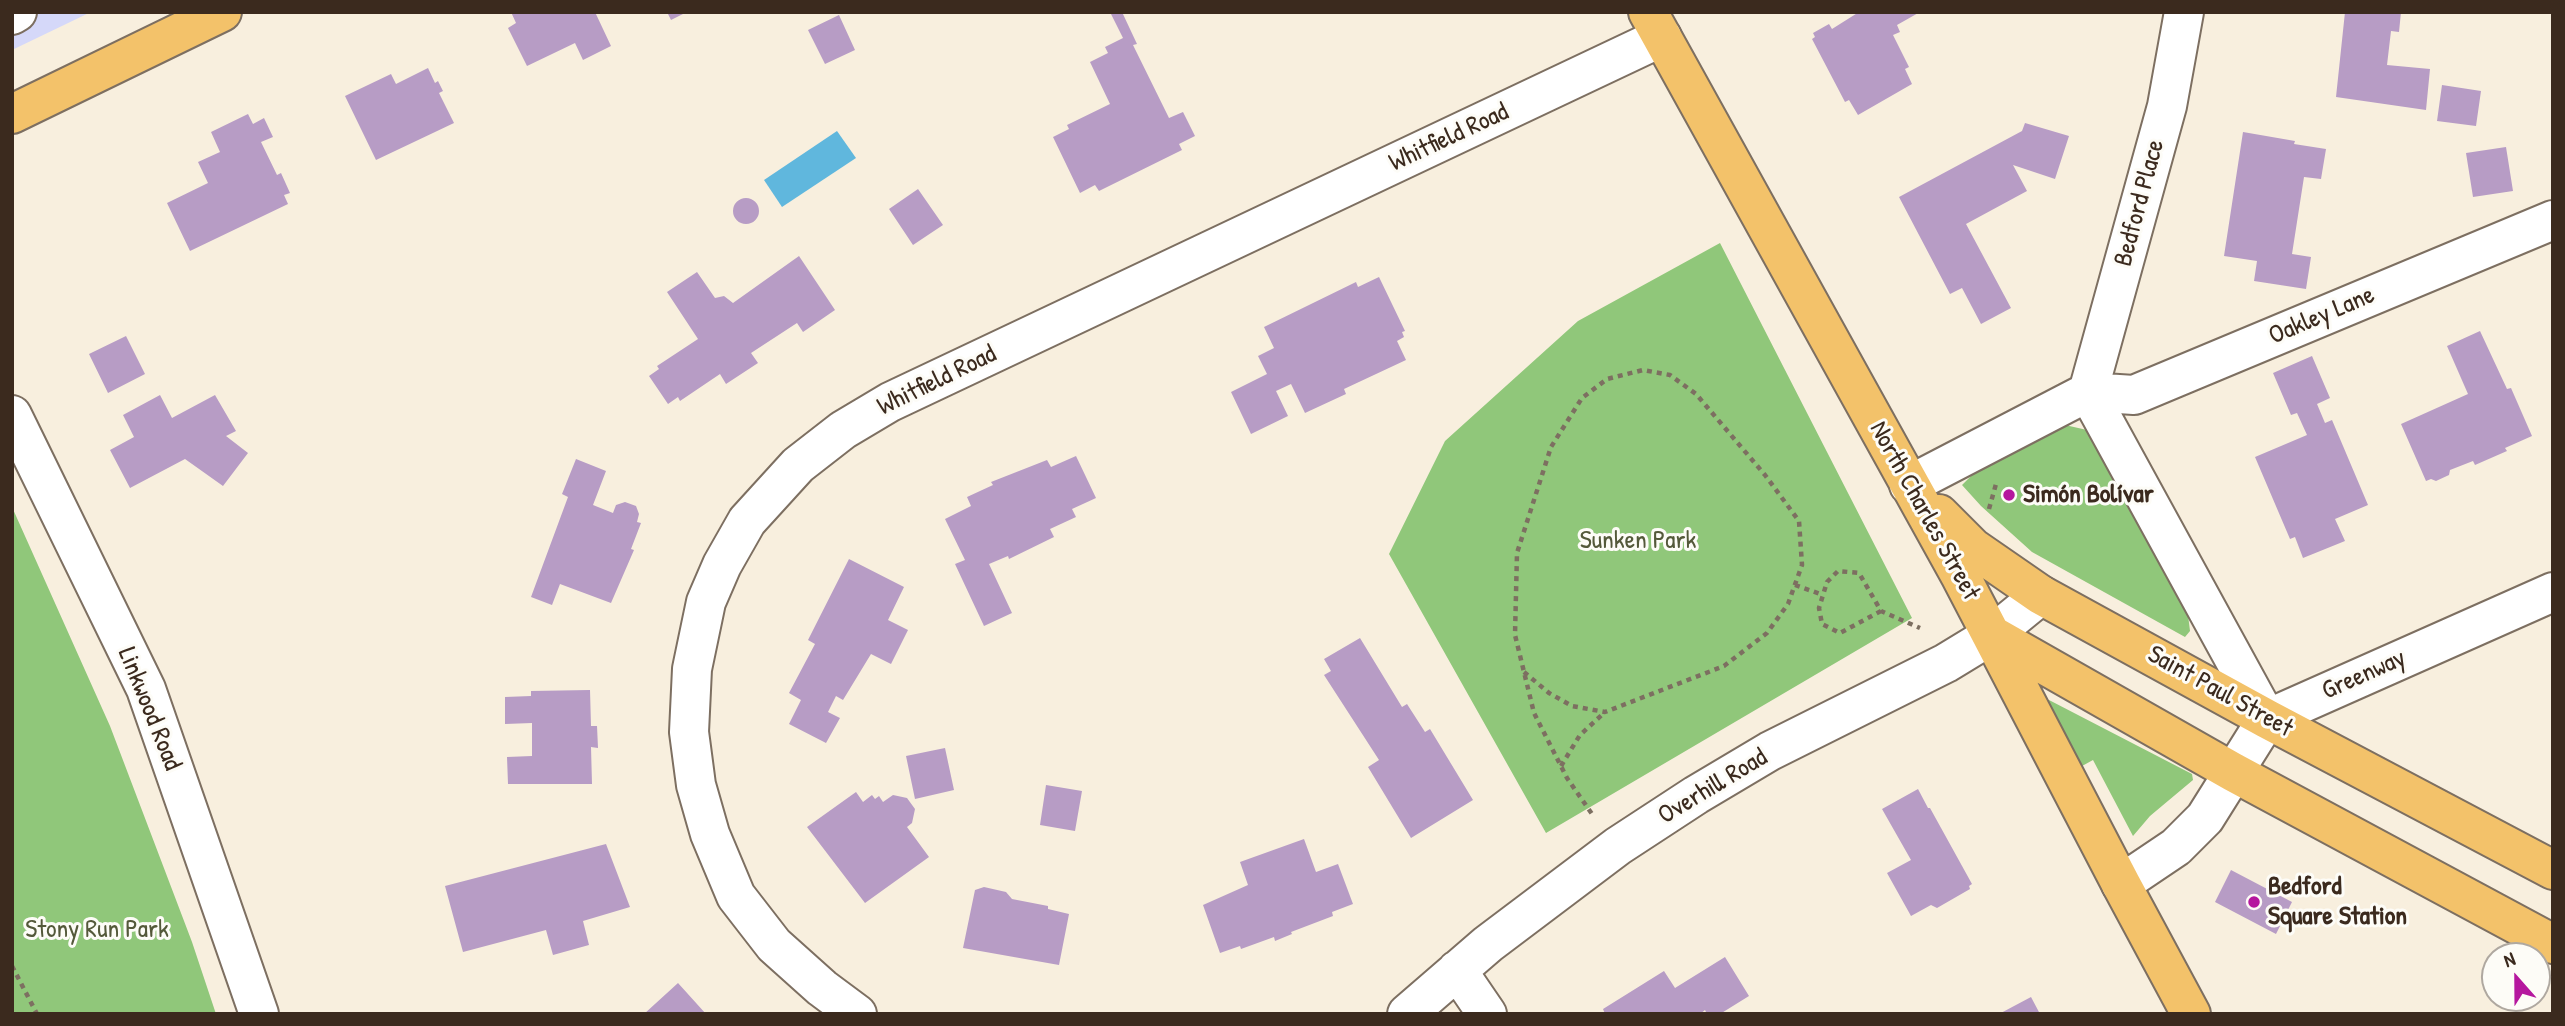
<!DOCTYPE html>
<html>
<head>
<meta charset="utf-8">
<style>
	body { margin:0 }
	#map { position:relative; width:2565px; height:1026px; overflow:hidden; background:#f8efde; font-family:"Patrick Hand",sans-serif }
	canvas { display:block }
	.frame { position:absolute; inset:0; border:14px solid #3b2a1e; pointer-events:none }
	.north { position:absolute; left:2481px; top:942px; width:70px; height:70px; box-sizing:border-box; background:#fdfcf7; border:2px solid #afa8a0; border-radius:50%; rotate:339deg; font-size:19px; font-weight:700; line-height:28px; text-align:center; color:#3b2a1e }
	.north::after { content:''; display:block; margin:auto; width:24px; height:32px; background:#b5179e; clip-path:polygon(50% 0,100% 100%,50% 72%,0 100%) }
</style>
</head>
<body>
<div id="map">
<canvas width="2565" height="1026"></canvas>
<div class="frame"></div>
<div class="north">N</div>
</div>
<script>
const ctx = document.querySelector('canvas').getContext('2d');
ctx.lineJoin = 'round';
function paint(path, color) { ctx.fillStyle = color; ctx.fill(path, 'evenodd'); }
const poly = rows => new Path2D(rows.map(r => 'M' + r).join(''));
function strokePath(path, color, width, dash) { ctx.strokeStyle = color; ctx.lineWidth = width; ctx.lineCap = dash ? 'butt' : 'round'; ctx.setLineDash(dash || []); ctx.stroke(path); }
function write(font, color, halo, rows, align = 'center') {
  ctx.font = font + ' "Patrick Hand",sans-serif'; ctx.lineWidth = 6; ctx.setLineDash([]); ctx.textBaseline = 'middle'; ctx.strokeStyle = halo; ctx.fillStyle = color; for (const [text, x, y, turn = 0] of rows) {
    ctx.save(); ctx.translate(x, y); ctx.rotate((+turn || 0) * Math.PI / 180); ctx.textAlign = isNaN(turn) ? turn : align; if (halo) ctx.strokeText(text, 0, 0); ctx.fillText(text, 0, 0); ctx.restore();
  }
}
const built = poly([
	[12,12,91,12,12,50]
]);
const green = poly([
	[1720,243,1912,618,1546,833,1389,554,1445,441,1578,321],
	[2065,425,2087,430,2188,615,2190,631,2185,637,2032,552,1981,506,1962,485,1973,474],
	[12,507,110,726,192,942,216,1014,12,1014],
	[2049,700,2192,774,2193,780,2150,816,2133,836,2093,760,2073,771,2048,728]
]);
const water = poly([
	[837,131,856,158,782,207,764,180]
]);
const building = poly([
	[511,12,595,12,611,46,583,60,575,43,527,66,508,28,516,23],
	[667,12,687,12,671,20],
	[1110,12,1122,12,1137,44,1133,45,1169,118,1183,112,1195,136,1179,144,1182,150,1099,191,1095,185,1080,193,1053,137,1069,129,1067,125,1110,104,1090,62,1108,53,1105,47,1123,38],
	[1859,12,1920,12,1897,25,1900,32,1893,35,1909,67,1905,69,1912,84,1858,115,1849,100,1845,102,1812,39,1815,37,1813,33,1829,24,1832,29],
	[2345,12,2401,12,2399,32,2391,31,2387,65,2430,69,2426,110,2336,97],
	[839,15,855,50,825,64,808,30],
	[428,68,435,83,438,81,443,91,439,93,454,123,376,160,345,96,391,74,396,84],
	[2442,85,2481,91,2476,126,2437,121],
	[248,114,253,124,264,118,273,137,261,142,277,175,281,173,290,193,284,195,288,204,190,251,167,203,208,183,198,162,220,152,211,132],
	[2025,123,2069,136,2055,179,2013,165,2027,191,1966,224,2011,308,1981,324,1962,288,1950,294,1899,197,2022,131],
	[2243,132,2295,141,2294,144,2326,149,2321,179,2304,177,2292,254,2311,257,2306,289,2254,281,2257,261,2224,256],
	[2506,147,2513,191,2473,197,2466,153],
	[918,189,943,225,913,245,889,209],
	'733 211a13 13 0 1 1 26 0a13 13 0 1 1-26 0Z',
	[799,256,835,310,803,332,797,323,751,353,758,363,726,384,720,374,680,401,678,397,668,404,649,376,659,369,657,366,698,339,667,292,697,272,715,298,724,296,733,303],
	[1379,277,1405,331,1402,332,1404,337,1397,341,1406,360,1344,389,1346,394,1305,413,1291,384,1276,391,1288,416,1251,434,1231,392,1267,374,1258,356,1274,348,1264,327,1356,282,1358,287],
	[2480,331,2507,389,2511,388,2532,436,2505,448,2507,451,2475,465,2473,461,2450,470,2449,475,2436,481,2431,479,2426,481,2401,424,2468,394,2447,346],
	[126,336,145,374,108,393,89,354],
	[2312,356,2330,398,2317,404,2325,423,2332,420,2368,505,2335,519,2345,541,2303,558,2295,537,2290,539,2255,457,2307,435,2297,413,2291,415,2273,373],
	[160,395,172,418,215,395,236,431,226,436,248,453,223,486,185,459,130,488,110,450,134,437,123,415],
	[1076,456,1096,498,1072,509,1076,517,1050,529,1054,537,1009,559,1008,556,989,564,1012,613,984,626,955,564,965,560,945,519,971,506,967,497,993,485,991,482,1047,460,1051,467],
	[576,459,606,471,593,505,613,513,616,505,625,502,636,506,639,514,637,522,641,523,631,549,634,550,611,603,560,584,552,605,531,597,568,497,562,494],
	[849,559,904,587,888,620,908,630,891,664,871,654,843,700,836,696,828,712,840,718,826,743,789,724,801,700,789,693,815,644,808,640],
	[1360,638,1402,707,1407,704,1425,732,1430,729,1473,800,1411,838,1368,767,1379,760,1324,675,1331,671,1324,659],
	[590,690,591,726,597,726,598,748,591,747,592,784,508,784,507,757,532,756,532,723,505,724,505,697,531,696,531,691],
	[945,748,954,790,915,799,906,756],
	[1046,785,1082,791,1075,831,1040,825],
	[1918,789,1928,808,1930,808,1972,884,1969,886,1970,889,1937,908,1931,905,1911,916,1887,873,1911,860,1882,809],
	[856,792,863,802,872,795,875,799,879,796,883,802,893,795,907,798,915,809,912,823,907,827,929,857,865,903,807,827],
	[1304,839,1316,872,1338,864,1353,904,1332,912,1333,916,1291,932,1292,934,1275,941,1274,937,1241,949,1240,946,1220,953,1203,905,1248,885,1240,862],
	[606,844,630,907,583,921,589,945,553,955,546,930,463,952,445,886],
	[2231,870,2292,902,2276,934,2215,902],
	[984,887,1006,892,1012,899,1048,906,1048,909,1069,914,1059,965,963,948,975,890],
	[1725,957,1749,996,1720,1014,1707,1014,1705,1010,1700,1014,1605,1014,1603,1009,1664,971,1675,988],
	[678,983,706,1014,644,1014],
	[2031,997,2040,1014,1999,1014]
]);
const path = poly([
	[1989,509,1996,484],
	[1795,585,1823,595],
	[1881,611,1840,633,1822,624,1819,608,1827,582,1838,571,1859,573,1881,611,1920,628],
	[1524,672,1549,693,1572,706,1605,712,1724,666,1767,633,1788,604,1802,565,1799,521,1765,475,1696,394,1670,375,1643,370,1607,379,1582,398,1551,447,1517,553,1515,635,1524,672,1534,713,1567,778,1592,814],
	[1561,766,1580,735,1605,712],
	[12,966,37,1014]
]);
const minor = poly([
	[2184,12,2167,106,2088,392,2267,719],
	[12,15,17,12],
	[2088,392,2134,395,2553,220],
	[12,415,146,689,259,1014],
	[1909,485,2088,392],
	[2121,884,2176,847,2205,818,2267,719,2553,592],
	[1457,970,1487,1014],
	[857,1014,822,988,774,945,736,896,710,834,696,785,689,732,692,669,706,602,722,565,747,521,798,465,843,430,890,402,1662,37],
	[1407,1014,1488,944,1618,846,1696,795,1770,751,1946,663,1992,635,2041,595]
]);
const major = poly([
	[1648,12,1960,575,2121,884,2191,1014],
	[12,114,222,12],
	[1939,514,1973,548,2041,595,2267,719,2553,870],
	[1992,635,2233,772,2553,944]
]);
const markers = [
	[2009,495,7,"#b5179e"],
	[2254,902,7,"#b5179e"]
];
const streetNames = [
	["Whitfield Road",1449,138,-25],
	["Bedford Place",2140,203,-75],
	["Oakley Lane",2322,316,-23],
	["Whitfield Road",937,381,-26],
	["North Charles Street",1924,511,61],
	["Greenway",2364,675,-24],
	["Saint Paul Street",2220,692,29],
	["Linkwood Road",149,709,68],
	["Overhill Road",1713,787,-31]
];
const poiNames = [
	["Simón Bolívar",2023,495],
	["Bedford",2268,887],
	["Square Station",2268,917]
];
const parkNames = [
	["Sunken Park",1638,541],
	["Stony Run Park",97,930]
];
paint(built, '#d5d8f9');
paint(green, '#90c77a');
paint(water, '#60b7dd');
paint(building, '#b79cc5');
strokePath(minor, '#7d6f61', 42);
strokePath(major, '#7d6f61', 42);
strokePath(path, '#7d6f61', 4.5, [5, 5]);
strokePath(minor, '#fff', 38);
strokePath(major, '#f3c26a', 38);
for (const [x, y, r, color] of markers) { const dot = new Path2D(); dot.arc(x, y, r, 0, 2 * Math.PI); ctx.fillStyle = color; ctx.fill(dot); strokePath(dot, '#fdfcf7', 2.5); }
write('26px', '#3b2a1e', '#fdfcf7', streetNames);
write('bold 26px', '#3b2a1e', '#fdfcf7', poiNames, 'left');
write('26px', '#54593a', '#fdfcf7', parkNames);
</script>
</body>
</html>
